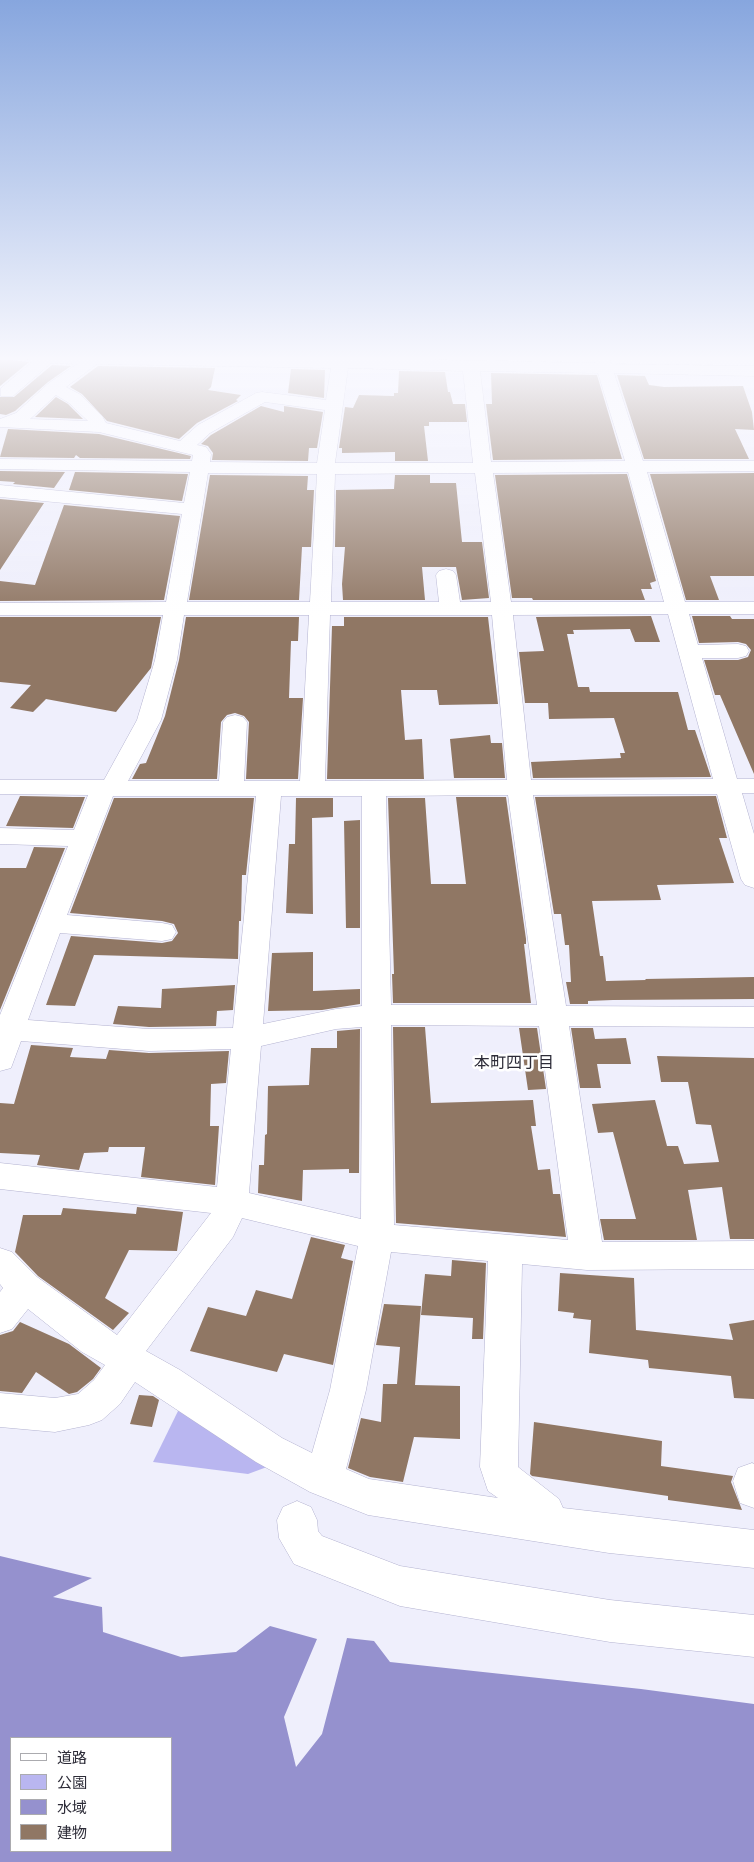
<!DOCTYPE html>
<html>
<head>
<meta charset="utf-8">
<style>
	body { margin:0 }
	#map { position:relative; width:754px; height:1862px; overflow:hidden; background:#efeffc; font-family:Rubik,"Noto Sans JP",sans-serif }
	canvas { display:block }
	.legend { position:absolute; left:10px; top:1737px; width:162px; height:115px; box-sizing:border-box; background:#fff; border:1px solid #ababaf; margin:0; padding:6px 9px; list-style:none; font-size:15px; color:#2d2c38 }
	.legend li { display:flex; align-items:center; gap:10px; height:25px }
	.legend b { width:25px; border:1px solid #ababaf }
</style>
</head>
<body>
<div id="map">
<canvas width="754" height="1862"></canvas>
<ul class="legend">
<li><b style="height:6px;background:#fff"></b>道路</li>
<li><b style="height:14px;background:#b9b6f0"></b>公園</li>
<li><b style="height:14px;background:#9591ce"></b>水域</li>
<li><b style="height:14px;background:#907764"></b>建物</li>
</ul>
</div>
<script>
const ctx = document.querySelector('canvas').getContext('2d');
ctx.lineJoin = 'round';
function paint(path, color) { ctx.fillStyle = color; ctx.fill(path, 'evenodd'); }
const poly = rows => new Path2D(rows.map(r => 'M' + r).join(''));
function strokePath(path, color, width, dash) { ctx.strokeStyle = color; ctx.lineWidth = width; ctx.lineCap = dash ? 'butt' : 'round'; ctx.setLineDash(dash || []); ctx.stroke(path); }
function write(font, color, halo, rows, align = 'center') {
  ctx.font = font + ' Rubik,"Noto Sans JP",sans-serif'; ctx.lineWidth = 5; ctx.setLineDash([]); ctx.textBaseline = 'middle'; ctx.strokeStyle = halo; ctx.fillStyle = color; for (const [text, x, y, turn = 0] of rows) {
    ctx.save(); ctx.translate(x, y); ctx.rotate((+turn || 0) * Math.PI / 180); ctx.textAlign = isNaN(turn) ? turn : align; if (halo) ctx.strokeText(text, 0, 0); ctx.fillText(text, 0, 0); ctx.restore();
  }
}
const green = poly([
	[180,1407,275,1464,248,1474,153,1462]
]);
const water = poly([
	[0,1556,92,1578,53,1597,102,1607,103,1632,181,1657,236,1652,270,1626,317,1639,284,1717,296,1767,322,1734,347,1638,374,1641,390,1662,641,1689,754,1704,754,1862,0,1862],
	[11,1738,171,1738,171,1851,11,1851]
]);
const building = poly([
	[0,360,11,360,29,362,0,386],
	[52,365,71,366,48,382,15,411,6,415,0,414,0,397,14,397],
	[98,366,215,368,211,387,208,390,241,395,236,400,238,401,197,423,179,439,107,421,82,394,70,387],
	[291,369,325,370,324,398,288,393],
	[399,371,445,372,448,392,450,392,453,404,465,404,467,422,429,422,429,426,424,426,428,461,395,461,395,452,342,453,342,448,339,448,345,407,353,408,359,395,394,396,394,393,398,393],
	[491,373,597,375,622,459,493,460,486,404,492,404],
	[617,375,645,376,649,385,664,387,743,386,752,412,754,430,735,429,749,459,644,459],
	[56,397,68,404,83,419,35,417],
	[261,406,284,412,284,406,323,412,317,448,309,448,308,461,212,460,213,453,208,446,201,444,211,435],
	[8,429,99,434,191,456,190,459,80,458,76,455,74,458,0,457],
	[0,471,65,472,54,488,13,484,15,482,0,481],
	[75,472,188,474,182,501,69,490],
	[754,473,754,576,710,576,719,600,686,600,650,474],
	[627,474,656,581,650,583,652,589,641,589,645,600,533,600,532,598,512,598,495,475],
	[210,475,308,476,307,490,314,490,311,547,302,547,299,600,189,600],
	[395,475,430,475,430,483,456,483,462,542,482,542,489,598,462,600,456,567,422,567,425,600,343,600,342,584,345,547,335,547,336,490,394,489],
	[0,499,44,503,0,570],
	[64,505,180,516,164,600,0,601,0,581,35,585],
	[651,616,660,642,635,642,630,629,573,630,574,634,567,634,578,687,589,687,590,692,678,692,688,730,695,730,711,777,533,778,531,762,621,758,620,753,625,753,614,718,549,719,548,703,525,703,519,652,544,651,536,617],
	[692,616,730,616,732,619,754,619,754,774,720,695,715,695,704,660,738,660,748,657,751,650,746,644,738,642,699,643],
	[0,617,161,617,151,668,116,712,46,699,33,712,10,708,31,685,0,682],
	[186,617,299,617,298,641,291,641,289,698,303,698,298,779,246,779,249,722,244,716,235,713,227,715,221,722,217,779,132,779,140,764,146,763,165,716,179,660],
	[344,617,488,617,498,704,439,705,437,690,401,690,405,740,422,739,424,779,327,779,332,626,344,626],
	[490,735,491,743,502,743,505,778,454,778,450,739],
	[20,796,73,797,85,797,73,828,6,826],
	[716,796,727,838,719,838,734,883,657,885,661,900,592,901,600,956,603,956,606,981,646,980,645,979,754,977,754,999,613,1000,588,1001,588,1004,570,1004,566,982,571,982,569,945,565,945,561,914,554,914,535,797],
	[456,797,506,797,526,939,526,944,524,944,531,1003,393,1003,392,974,394,974,388,798,425,798,431,884,466,884],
	[114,798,254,798,246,875,242,875,241,921,239,921,238,959,94,955,75,1006,46,1005,71,936,162,943,172,941,178,933,174,924,162,921,70,913],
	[296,798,333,798,333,817,312,818,313,914,286,913,289,844,295,844],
	[360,820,360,928,346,928,344,821],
	[34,847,65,848,0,1010,0,868,26,868],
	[313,952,313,991,360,989,360,1004,322,1010,268,1011,272,953],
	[235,985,233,1010,217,1011,216,1026,149,1027,113,1024,118,1006,161,1008,162,989],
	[393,1027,425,1027,431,1103,533,1100,536,1126,531,1126,538,1170,550,1169,553,1194,560,1194,566,1237,396,1223],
	[519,1028,537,1028,546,1089,528,1090],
	[571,1028,593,1028,595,1039,626,1038,631,1064,597,1064,601,1088,580,1088],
	[360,1029,359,1173,349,1173,349,1169,303,1170,302,1201,258,1193,259,1165,264,1165,265,1135,267,1134,268,1086,309,1085,311,1048,337,1048,337,1031],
	[31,1045,73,1048,70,1057,106,1059,109,1050,149,1053,229,1051,226,1083,211,1084,210,1126,219,1126,215,1185,141,1177,145,1147,109,1147,108,1152,84,1153,79,1170,37,1165,40,1155,0,1153,0,1103,14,1104],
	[657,1056,754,1058,754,1239,730,1239,722,1187,688,1190,697,1240,604,1240,600,1219,636,1219,613,1132,598,1133,592,1104,655,1100,667,1146,678,1146,684,1164,719,1162,711,1125,696,1124,688,1082,661,1082],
	[137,1207,183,1212,177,1251,129,1250,105,1298,129,1313,113,1330,38,1276,15,1252,23,1215,61,1215,63,1208,136,1214],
	[311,1237,345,1245,341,1258,353,1261,333,1365,284,1354,277,1372,190,1351,208,1307,246,1316,256,1290,292,1299],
	[452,1260,486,1263,483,1339,472,1339,473,1318,421,1315,425,1274,451,1276],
	[560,1273,634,1278,636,1330,733,1340,729,1324,754,1320,754,1399,734,1398,731,1376,649,1368,648,1360,589,1353,591,1320,573,1318,574,1313,558,1311],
	[384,1304,421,1306,415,1385,460,1386,460,1439,414,1437,403,1482,370,1477,348,1468,361,1418,381,1422,383,1384,397,1384,400,1347,376,1345],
	[20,1322,69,1344,101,1368,93,1379,77,1392,69,1394,36,1372,22,1393,0,1391,0,1335,13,1331],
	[139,1395,153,1396,159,1400,152,1427,130,1424],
	[534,1422,662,1441,661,1466,733,1476,731,1482,742,1510,668,1500,668,1496,532,1476,530,1474]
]);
const minor = poly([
	[26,358,349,358,595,363,593,358,609,358,611,364,754,366,754,376,614,373,643,461,754,461,754,471,647,472,685,602,754,602,754,614,689,614,698,645,738,644,746,646,749,651,746,656,738,658,702,658,737,779,754,779,754,793,742,793,754,834,754,888,745,885,741,879,717,794,533,795,566,1006,754,1007,754,1027,569,1026,602,1242,754,1241,754,1269,587,1270,522,1264,518,1467,559,1499,563,1508,754,1530,754,1568,609,1553,368,1515,310,1492,256,1462,135,1382,120,1404,102,1420,89,1425,55,1432,0,1427,0,1393,55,1398,78,1394,94,1380,105,1365,82,1352,28,1309,12,1329,0,1333,0,1292,3,1288,0,1284,0,1248,12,1252,37,1277,117,1335,211,1213,0,1189,0,1163,217,1187,231,1049,149,1051,21,1041,11,1068,0,1071,0,1015,68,846,0,844,0,828,74,830,88,795,0,794,0,780,104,780,137,720,155,660,163,615,0,615,0,603,166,602,182,514,0,497,0,485,184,503,190,472,0,469,0,459,192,461,193,455,99,432,0,427,0,419,16,413,49,383,77,364,51,363,13,396,1,396,1,388,32,362,26,358],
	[97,364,331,368,326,400,262,392,256,393,198,425,180,441,106,423,102,416,81,395,66,387,97,364],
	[348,368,463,371,473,463,335,463,348,368],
	[480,371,598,373,625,461,491,462,480,371],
	[56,395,69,403,88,421,30,419,56,395],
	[265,402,325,410,317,463,210,462,211,454,206,447,197,445,210,433,265,402],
	[628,472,664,602,511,602,493,473,628,472],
	[208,473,317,474,310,602,187,602,208,473],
	[475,473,491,602,460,602,456,575,453,571,446,569,439,571,436,575,439,602,331,602,335,474,475,473],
	[668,614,713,779,531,780,513,615,668,614],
	[184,615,309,615,300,781,244,781,247,722,243,717,235,715,227,717,223,722,219,781,128,781,161,720,177,660,184,615],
	[330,615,492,615,507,780,325,781,330,615],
	[508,795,537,1005,391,1005,386,796,508,795],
	[113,796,256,796,233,1028,149,1029,28,1020,60,933,162,941,172,939,176,932,172,925,162,923,67,915,113,796],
	[281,796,362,796,362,1006,336,1009,263,1024,281,796],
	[391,1025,539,1026,568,1240,394,1225,391,1025],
	[362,1027,361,1219,249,1193,261,1046,336,1029,362,1027],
	[242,1218,358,1246,330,1390,312,1453,282,1438,180,1370,146,1351,233,1237,242,1218],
	[391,1252,488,1261,480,1467,488,1491,498,1498,369,1479,346,1469,366,1390,391,1252],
	[752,1463,754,1464,754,1508,740,1503,733,1481,738,1468,752,1463],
	[297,1501,311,1507,317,1520,318,1531,322,1536,400,1566,610,1600,754,1615,754,1657,610,1642,400,1606,294,1564,279,1538,277,1520,283,1507,297,1501]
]);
const neighbourhoodNames = [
	["本町四丁目",514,1063]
];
paint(green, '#b9b6f0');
paint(water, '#9591ce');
paint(building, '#907764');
strokePath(minor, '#b3b2d0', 1);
paint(minor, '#fff');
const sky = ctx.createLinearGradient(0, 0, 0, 618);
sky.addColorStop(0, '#87a6de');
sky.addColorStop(0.58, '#f8f8fe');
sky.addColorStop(1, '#f8f8fe00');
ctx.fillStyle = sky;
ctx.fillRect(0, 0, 754, 618);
write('16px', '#2d2c38', '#fff', neighbourhoodNames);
</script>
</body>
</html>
